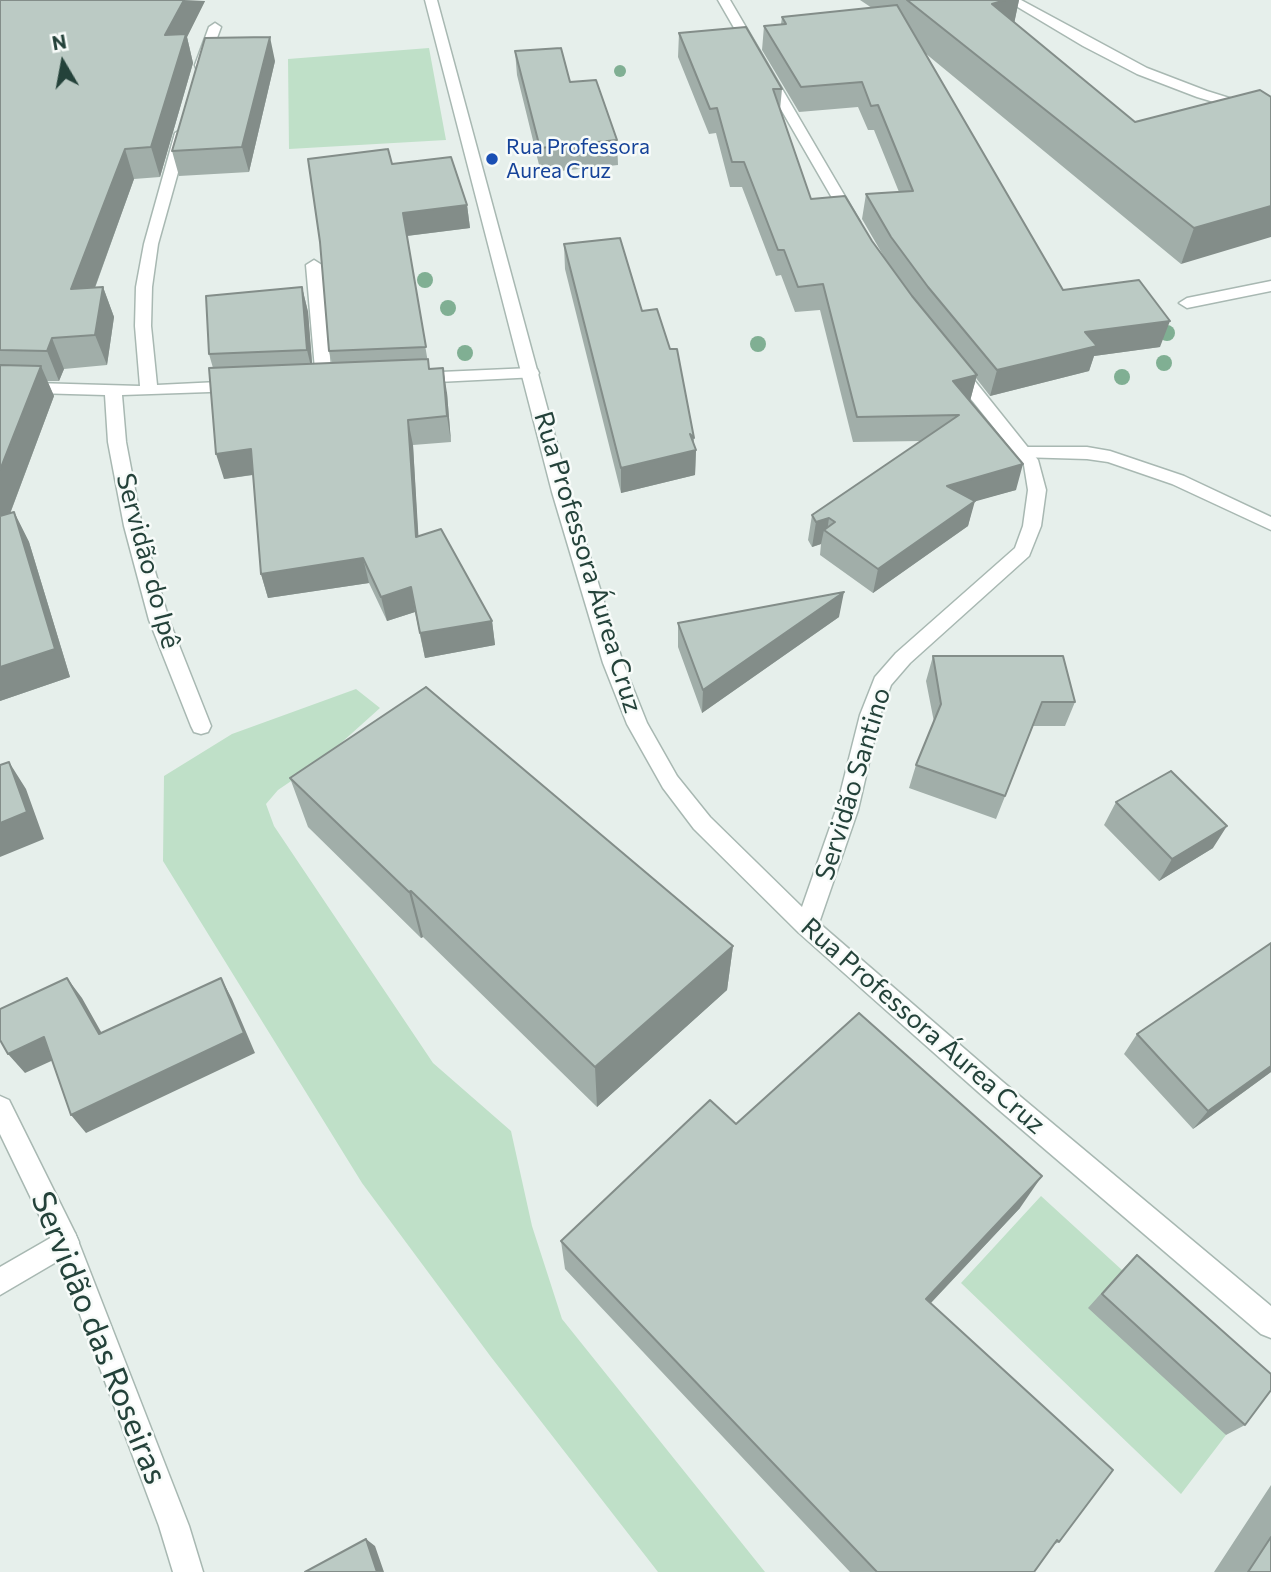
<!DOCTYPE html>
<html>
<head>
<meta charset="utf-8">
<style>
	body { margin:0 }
	#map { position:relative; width:1271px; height:1572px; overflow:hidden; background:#e6efeb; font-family:Commissioner,sans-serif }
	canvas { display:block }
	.north { position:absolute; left:28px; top:28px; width:70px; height:70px; -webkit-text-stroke:5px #f7fbf9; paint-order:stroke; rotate:350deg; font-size:19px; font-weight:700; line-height:28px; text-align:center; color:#24423a }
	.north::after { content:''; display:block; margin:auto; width:24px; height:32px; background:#24423a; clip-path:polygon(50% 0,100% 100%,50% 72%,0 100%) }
</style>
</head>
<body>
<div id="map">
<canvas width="1271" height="1572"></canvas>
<div class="north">N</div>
</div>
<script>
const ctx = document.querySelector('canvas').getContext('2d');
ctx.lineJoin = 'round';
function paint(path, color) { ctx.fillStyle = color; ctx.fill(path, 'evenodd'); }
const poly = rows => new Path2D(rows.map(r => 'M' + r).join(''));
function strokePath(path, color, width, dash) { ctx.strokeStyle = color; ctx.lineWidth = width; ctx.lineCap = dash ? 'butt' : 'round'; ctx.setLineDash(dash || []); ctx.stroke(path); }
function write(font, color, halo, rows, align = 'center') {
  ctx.font = font + ' Commissioner,sans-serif'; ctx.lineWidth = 5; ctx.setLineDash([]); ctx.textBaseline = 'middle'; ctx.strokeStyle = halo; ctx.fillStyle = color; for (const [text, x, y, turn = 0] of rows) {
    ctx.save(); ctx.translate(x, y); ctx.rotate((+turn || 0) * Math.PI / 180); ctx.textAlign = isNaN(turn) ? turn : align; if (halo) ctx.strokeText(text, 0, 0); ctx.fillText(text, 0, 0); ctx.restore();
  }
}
const green = poly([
	[429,48,446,140,289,149,288,59],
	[356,689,380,708,322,760,278,790,266,804,274,826,433,1063,511,1131,532,1226,562,1319,765,1572,658,1572,491,1357,362,1183,163,861,164,776,232,734],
	[1041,1196,1122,1270,1226,1435,1181,1494,961,1283]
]);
const service = poly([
	[215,23,221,27,207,65,201,69,196,68,195,65,209,27,215,23],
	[182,129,189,133,158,244,152,287,151,326,157,385,239,381,247,386,239,391,122,395,126,442,142,526,169,620,211,726,208,732,201,734,194,732,191,726,149,620,124,526,108,442,105,395,0,392,0,382,140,386,135,326,136,287,144,244,175,133,182,129],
	[314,260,322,265,332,381,324,386,316,381,306,265,314,260],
	[1271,281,1271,291,1187,308,1179,303,1187,298,1271,281],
	[531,368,537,369,539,373,537,377,418,383,410,378,418,373,531,368],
	[1025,447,1087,447,1110,451,1184,476,1271,517,1271,530,1172,484,1108,462,1087,459,1019,457,1016,453,1019,449,1025,447],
	[0,1096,9,1100,75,1233,189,1526,203,1572,173,1572,159,1526,55,1248,0,1134,0,1096]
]);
const minor = poly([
	[425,0,437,0,570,492,623,663,647,723,677,776,710,817,802,907,836,810,860,715,875,677,896,653,1015,548,1023,526,1028,490,1024,465,950,373,948,369,950,365,962,365,1038,460,1046,490,1041,526,1029,556,910,663,891,685,880,715,858,810,819,923,1003,1082,1271,1306,1271,1338,1261,1334,985,1098,799,933,694,829,663,788,627,724,603,663,552,492,425,0],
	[718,0,730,0,860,222,858,225,848,225,846,222,718,0],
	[66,1229,75,1233,79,1242,75,1251,0,1295,0,1267,66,1229]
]);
const tertiary = poly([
	[1006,0,1021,0,1147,68,1207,91,1271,111,1271,119,1197,97,1137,74,1083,46,1006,0]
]);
const trees = [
	[620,71,6],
	[425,280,8],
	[448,308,8],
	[1167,333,8],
	[758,344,8],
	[465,353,8],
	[1164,363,8],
	[1122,377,8]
];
const wall = poly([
	[0,0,205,1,187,37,193,63,160,177,134,179,95,288,103,287,114,317,107,365,64,369,59,381,47,381,54,396,10,514,14,512,29,542,70,677,0,701],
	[860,0,1019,0,1014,23,1135,122,1260,90,1181,264,925,53,1063,290,1160,347,1094,356,1089,371,990,396,976,378,970,401,969,401,1016,490,974,501,968,526,873,593,820,555,821,544,812,547,808,540,812,515,921,441,853,442,820,310,795,312,781,275,776,276,742,187,730,187,716,133,709,134,678,57,679,33,782,89,780,110,811,199,872,241,887,262,862,219,866,194,899,192,874,130,868,130,858,107,799,112,762,50,764,26,781,24,782,17,872,8],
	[515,51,570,82,617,140,618,165,541,173,517,75],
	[275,61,249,172,179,176,172,151],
	[392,164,467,205,470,228,407,236,429,369,447,393,451,442,413,445,418,536,492,621,495,645,425,658,415,612,387,621,369,583,268,598,261,574,253,475,224,479,213,368,209,354,302,287,308,312,312,364,332,363,329,351],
	[564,244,642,311,694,438,694,444,696,450,695,475,621,493,565,269],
	[839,617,702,713,678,647,678,623],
	[933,656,1075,702,1065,726,1033,726,996,819,909,788,916,765,934,722,926,681],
	[290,778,733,946,727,990,597,1107,423,937,421,938,308,827],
	[1116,802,1213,848,1159,881,1104,825],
	[1271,943,1271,1072,1193,1129,1124,1054,1137,1034],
	[736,1124,1020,1208,931,1303,1059,1542,1053,1545,1034,1572,850,1572,565,1269,561,1241],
	[1137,1255,1245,1425,1226,1435,1088,1308,1122,1270],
	[1271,1485,1271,1572,1214,1572]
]);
const shadedWall = poly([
	[184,0,205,1,187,37,193,63,160,177,151,147,165,35],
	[1005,0,1019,0,1013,29,992,4],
	[270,37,275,61,249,172,242,147],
	[125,149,134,179,83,320,71,289],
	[467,205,470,228,406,236,403,213],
	[1271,206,1271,237,1181,264,1194,228],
	[103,287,114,317,107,365,95,335],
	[302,287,308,312,313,375,307,350],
	[1170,321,1160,347,1094,356,1089,371,990,396,997,370,1085,332],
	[52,338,64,369,59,381,47,351],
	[41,366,54,396,0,540,0,470],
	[443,368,447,393,451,442,447,416],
	[977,375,970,401,947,407,953,381],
	[408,420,413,445,420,562,416,537],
	[251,449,258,474,224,479,216,454],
	[696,450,695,475,621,493,621,468],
	[1023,464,1016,490,941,511,947,486],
	[975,501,968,526,873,593,878,569],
	[14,512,29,542,70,677,0,701,0,667],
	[829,518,827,532,824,530,821,544,812,547,816,522],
	[363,558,369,583,268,598,261,574],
	[411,587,415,612,387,621,381,597],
	[844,592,839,617,702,713,703,690],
	[492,621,495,645,425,658,420,633],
	[9,762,26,789,44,839,0,857,0,823],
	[1227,826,1213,848,1159,881,1172,859],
	[411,891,423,937,421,938,409,892],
	[733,946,727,990,597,1107,595,1067],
	[67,978,82,998,113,1053,99,1034],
	[221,978,232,999,255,1053,86,1133,71,1115],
	[44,1037,60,1057,25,1073,8,1054],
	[1271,1066,1271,1072,1193,1129,1208,1111],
	[1042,1176,1020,1208,910,1325,926,1299],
	[366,1539,375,1546,384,1572,377,1572]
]);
const building = poly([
	[0,0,184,0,165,35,186,34,151,147,125,149,71,289,103,287,95,335,52,338,47,351,0,350,0,0],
	[907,0,1005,0,992,4,1135,122,1260,90,1271,97,1271,206,1194,228,907,0],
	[897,5,1063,290,1139,280,1170,321,1085,332,1097,346,997,370,928,287,891,237,866,194,913,191,878,105,871,106,862,82,801,87,764,26,786,24,782,17,897,5],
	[746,27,782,89,773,89,811,199,845,196,872,241,912,296,977,375,953,381,1023,464,947,486,975,501,878,569,824,530,835,522,829,518,816,522,812,515,959,415,857,417,823,284,798,287,784,250,778,250,744,162,732,162,717,108,710,109,679,33,746,27],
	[270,37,242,147,172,151,205,38,270,37],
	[561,48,570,82,596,80,617,140,540,148,515,51,561,48],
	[388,149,392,164,451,157,467,205,403,213,426,347,329,351,320,242,308,159,388,149],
	[620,238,642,311,657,309,670,349,677,349,694,438,690,434,696,450,621,468,564,244,620,238],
	[302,287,307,350,209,354,206,296,302,287],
	[428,359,429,369,443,368,447,416,408,420,416,537,441,529,492,621,420,633,411,587,381,597,363,558,261,574,251,449,216,454,209,368,428,359],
	[0,365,41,366,0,470,0,365],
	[14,512,55,649,0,667,0,516,14,512],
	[844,592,703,690,678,623,844,592],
	[933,656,1063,656,1075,702,1042,702,1005,796,916,765,941,704,933,656],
	[426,687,733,946,595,1067,411,891,409,892,290,778,426,687],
	[9,762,27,812,0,823,0,765,9,762],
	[1171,771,1227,826,1172,859,1116,802,1171,771],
	[1271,943,1271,1066,1208,1111,1137,1034,1271,943],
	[67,978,99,1034,221,978,244,1033,71,1115,44,1037,8,1054,0,1040,0,1009,67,978],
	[859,1013,1042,1176,926,1299,1113,1470,1059,1542,1057,1540,1034,1572,877,1572,561,1241,710,1100,736,1124,859,1013],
	[1137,1255,1271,1374,1271,1390,1245,1425,1102,1294,1137,1255],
	[1271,1537,1271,1572,1248,1572,1271,1537],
	[366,1539,377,1572,305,1572,366,1539]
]);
const markers = [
	[492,159,7,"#1a4fb4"]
];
const farTransitnames = [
	["Rua Professora",506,147],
	["Aurea Cruz",506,171]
];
const streetNames = [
	["Servidão do Ipê",148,561,75],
	["Rua Professora Áurea Cruz",588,562,73],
	["Servidão Santino",853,784,-73],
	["Rua Professora Áurea Cruz",923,1026,41]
];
const nearStreetnames = [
	["Servidão das Roseiras",99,1338,68]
];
paint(green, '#bfe0c8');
strokePath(service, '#a8b8b2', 3);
strokePath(minor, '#a8b8b2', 3);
strokePath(tertiary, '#a8b8b2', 3);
paint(service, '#fff');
paint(minor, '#fff');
paint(tertiary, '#fff');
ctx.fillStyle = '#80af93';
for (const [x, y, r] of trees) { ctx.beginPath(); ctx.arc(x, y, r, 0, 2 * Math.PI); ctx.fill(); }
paint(wall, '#a1aea9');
paint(shadedWall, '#838d89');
paint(building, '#bbcac4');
strokePath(building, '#838d89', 2);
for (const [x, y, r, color] of markers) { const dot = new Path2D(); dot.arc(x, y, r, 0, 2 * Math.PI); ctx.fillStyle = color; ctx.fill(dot); strokePath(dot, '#f7fbf9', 2.5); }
write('21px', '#164399', '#f7fbf9', farTransitnames, 'left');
write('26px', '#24423a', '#f7fbf9', streetNames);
write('32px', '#24423a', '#f7fbf9', nearStreetnames);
</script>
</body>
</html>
